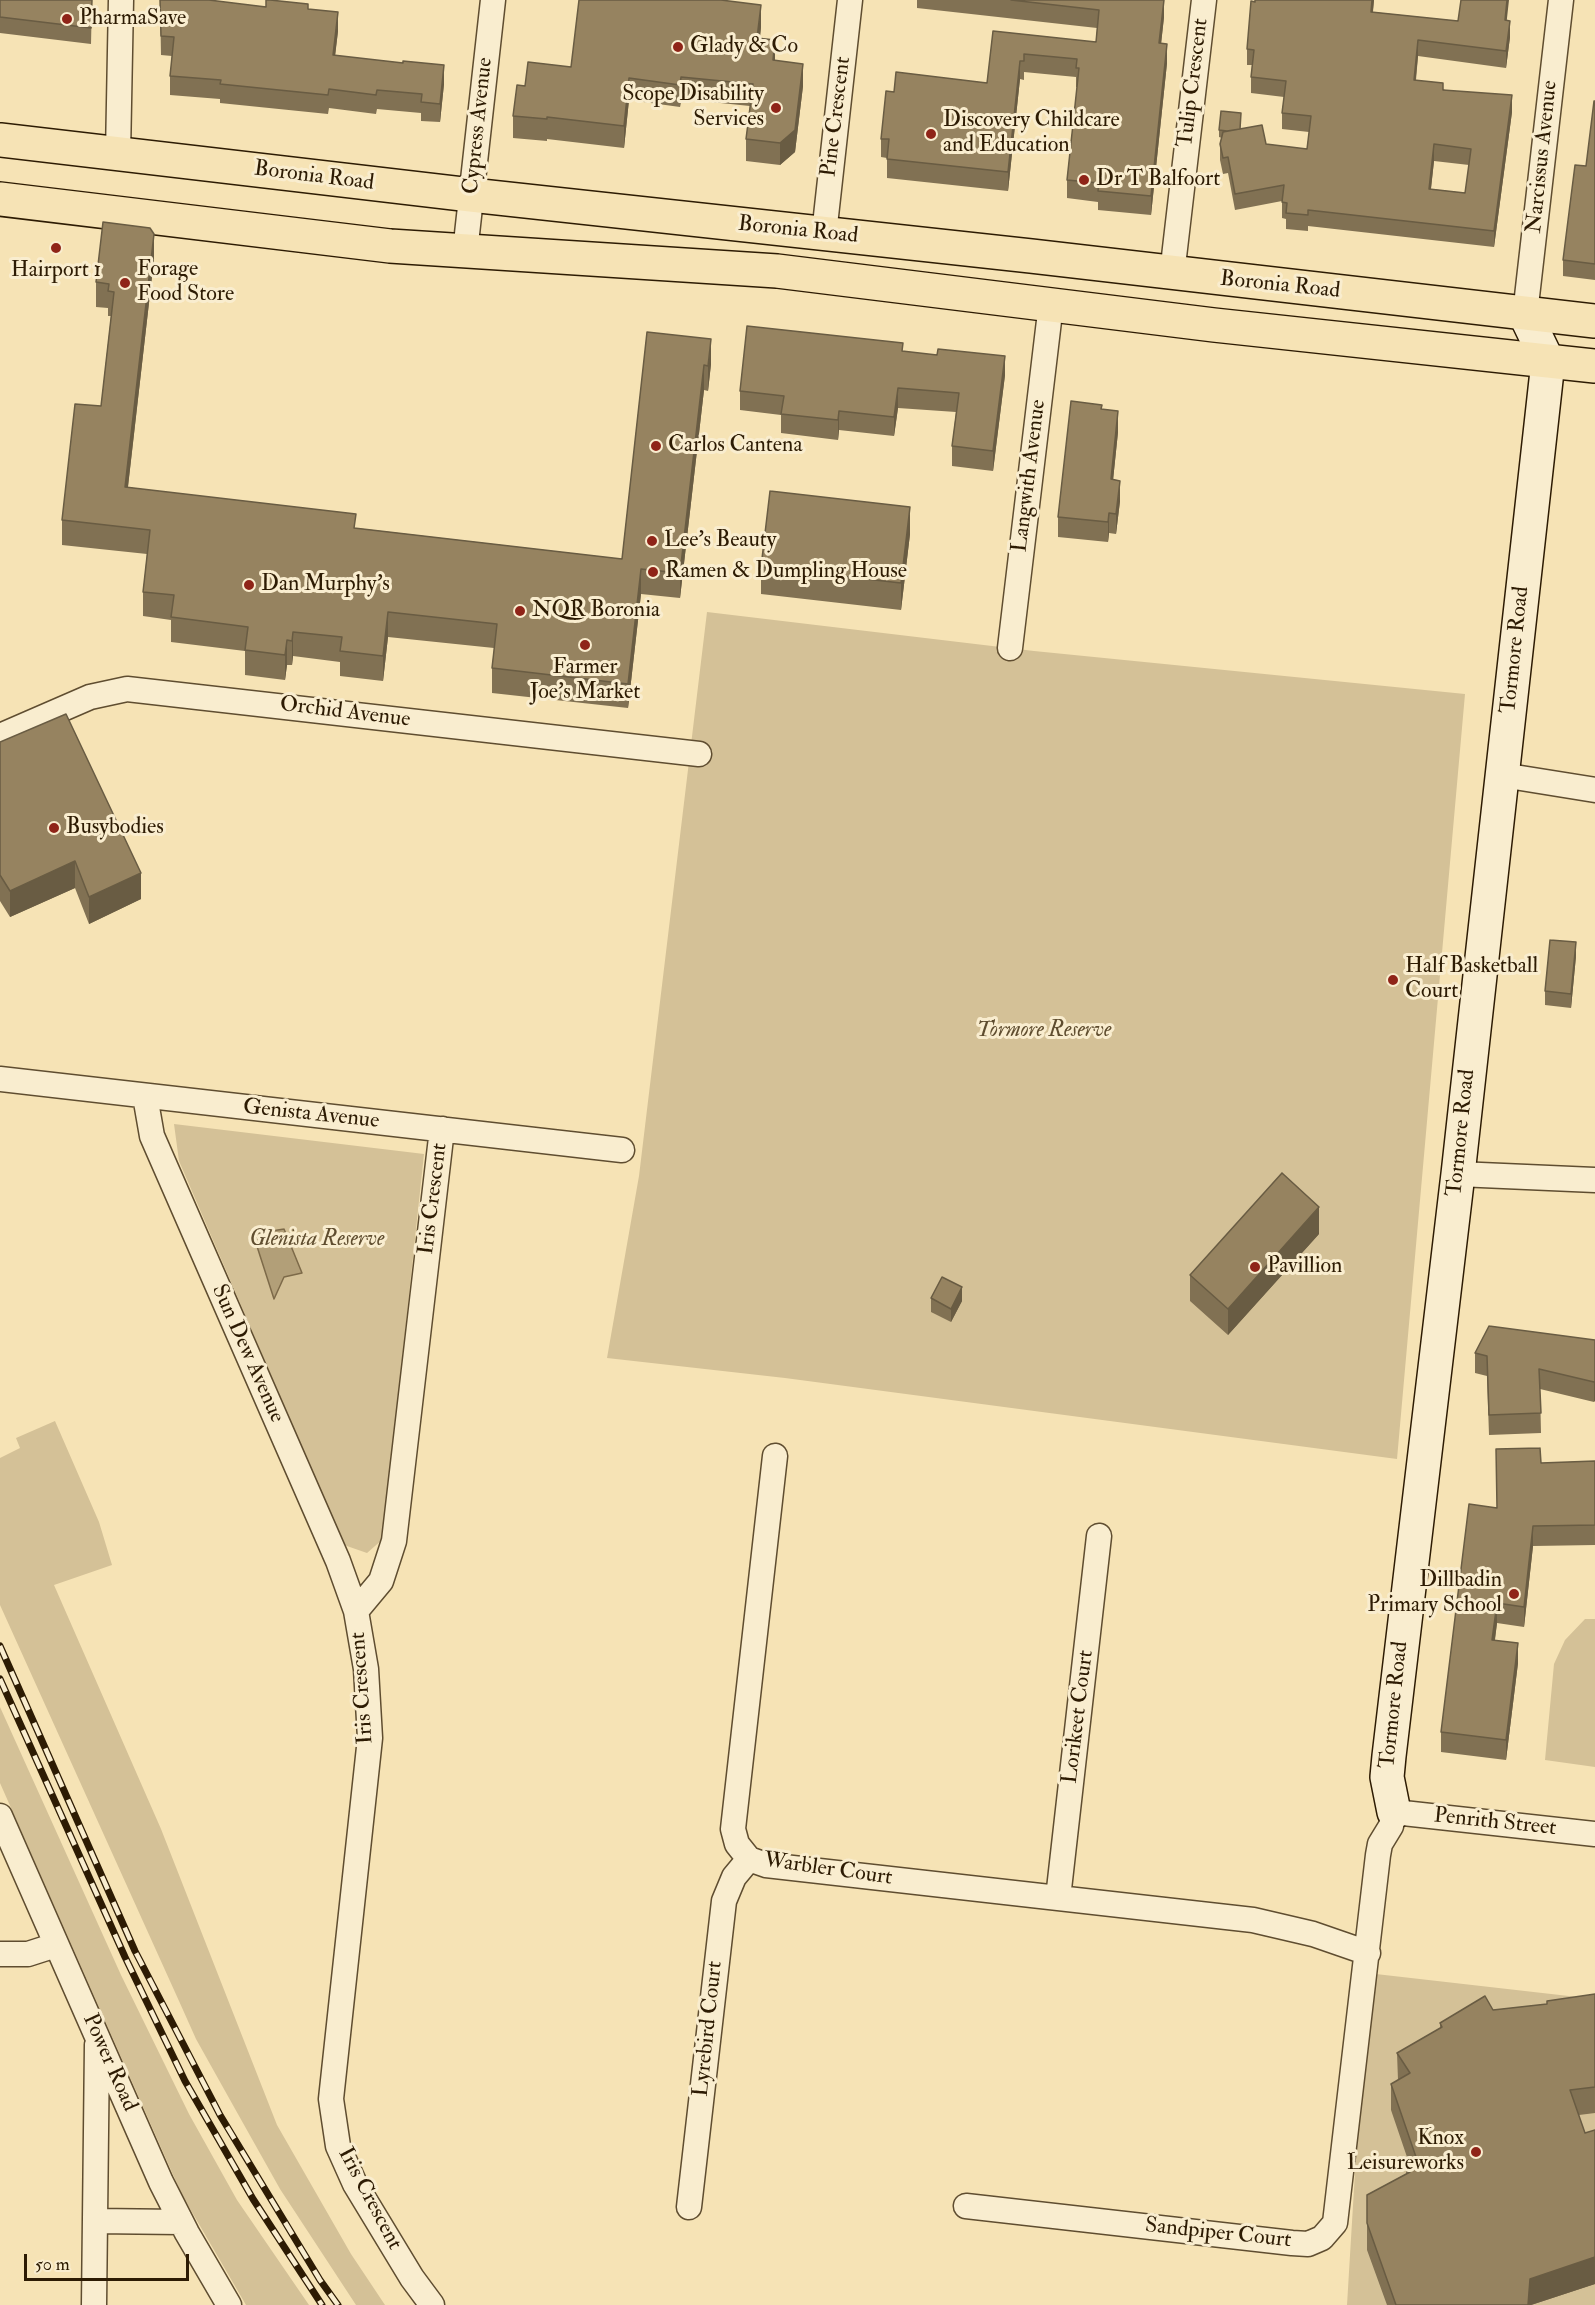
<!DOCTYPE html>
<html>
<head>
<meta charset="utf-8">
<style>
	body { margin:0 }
	#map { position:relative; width:1595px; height:2305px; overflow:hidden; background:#f6e3b5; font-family:"IM FELL Double Pica",serif }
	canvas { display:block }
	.scale { position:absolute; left:24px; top:2254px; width:165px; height:27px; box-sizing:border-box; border:3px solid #2d1b03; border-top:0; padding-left:8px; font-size:18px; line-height:21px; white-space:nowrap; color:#2d1b03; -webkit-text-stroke:4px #f9edcf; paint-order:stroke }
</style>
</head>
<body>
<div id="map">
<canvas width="1595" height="2305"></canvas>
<div class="scale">50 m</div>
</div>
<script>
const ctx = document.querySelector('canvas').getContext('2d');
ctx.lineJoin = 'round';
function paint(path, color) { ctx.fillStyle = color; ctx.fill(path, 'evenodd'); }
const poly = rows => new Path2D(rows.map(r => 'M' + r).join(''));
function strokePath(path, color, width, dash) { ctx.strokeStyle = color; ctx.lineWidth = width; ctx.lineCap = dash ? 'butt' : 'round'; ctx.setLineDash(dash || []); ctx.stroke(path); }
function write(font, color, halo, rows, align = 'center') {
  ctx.font = font + ' "IM FELL Double Pica",serif'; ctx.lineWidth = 6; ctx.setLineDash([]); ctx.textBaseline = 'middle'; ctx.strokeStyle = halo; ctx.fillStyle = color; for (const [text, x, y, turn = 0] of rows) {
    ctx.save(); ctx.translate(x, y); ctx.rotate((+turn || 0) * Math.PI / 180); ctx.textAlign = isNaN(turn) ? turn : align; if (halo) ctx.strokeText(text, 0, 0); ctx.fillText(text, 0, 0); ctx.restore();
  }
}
const green = poly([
	[707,612,1034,651,1465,694,1397,1459,785,1378,607,1358,639,1176],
	[174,1124,424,1154,383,1539,367,1553,344,1545,179,1161],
	[55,1421,99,1522,112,1565,54,1585,161,1829,277,2125,351,2254,385,2305,356,2305,280,2189,234,2107,196,2039,179,2001,0,1605,0,1458,20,1448,16,1438],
	[1585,1619,1595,1619,1595,1767,1545,1760,1554,1664,1565,1640],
	[0,1707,121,1975,189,2114,237,2200,309,2305,246,2305,182,2195,0,1783],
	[1367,1973,1595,1999,1595,2305,1347,2305]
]);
const water = poly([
	[284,1229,302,1273,284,1277,274,1299,253,1234,284,1229]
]);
const street = poly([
	[118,154,121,0],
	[824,234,850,0],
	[465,252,493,0],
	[1172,274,1204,0],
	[1525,314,1561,0],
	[1010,648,1051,304],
	[0,736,90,697,127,689,699,754],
	[1502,775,1595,790],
	[0,1079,622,1150],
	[145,1096,152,1136,338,1561,356,1611],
	[1458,1174,1595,1180],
	[775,1456,733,1829,737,1844,749,1859,766,1865,1253,1920,1313,1934,1368,1953],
	[0,1816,161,2182,187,2233,229,2305],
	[1058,1898,1099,1536],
	[0,1954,28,1954,56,1945],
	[966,2206,1292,2243,1308,2244,1322,2238,1335,2223,1378,1855,1380,1844,1391,1826,1394,1812,1595,1834],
	[689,2207,724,1901,734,1877,749,1859],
	[95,2221,181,2222],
	[94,2305,97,2045],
	[432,2305,412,2278,355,2184,338,2146,331,2099,370,1738,366,1669,356,1611,381,1581,394,1541,442,1129]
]);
const secondary = poly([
	[1394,1812,1387,1777,1389,1756,1458,1174,1548,362,1525,314]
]);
const primary = poly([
	[0,140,471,195,1031,256,1595,321],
	[0,199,390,246,777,271,1214,325,1595,366]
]);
const rail = poly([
	[0,1646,135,1951,220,2115,320,2280,338,2305],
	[0,1679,125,1957,185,2081,253,2199,322,2305]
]);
const wall = poly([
	[0,0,92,0,91,44,0,33],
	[160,0,308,9,338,31,335,55,444,84,440,122,421,121,421,113,377,109,376,114,329,108,328,114,220,103,220,99,170,95,170,76,172,56,161,55],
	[917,0,1164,0,1164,17,1161,44,1167,63,1151,215,1098,210,1098,202,1067,198,1067,180,1077,87,1076,87,1076,77,1024,72,1024,80,1020,79,1008,191,887,178,887,158,881,157,881,139,894,92,987,83,993,31,1096,42,1097,28,917,8],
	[1255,0,1374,0,1373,12,1458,21,1507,20,1510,37,1506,68,1418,56,1416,80,1512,112,1494,247,1308,226,1308,231,1286,229,1286,219,1282,218,1282,201,1235,210,1228,173,1223,174,1220,160,1220,144,1222,138,1219,137,1219,130,1241,119,1240,129,1266,144,1307,149,1309,132,1282,129,1282,113,1284,97,1251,93,1251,77,1252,65,1247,65,1247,49],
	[1434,161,1469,165,1465,193,1431,189],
	[761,27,760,38,775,60,803,86,795,152,780,165,746,161,746,139,750,106,681,99,680,107,629,100,624,148,547,139,547,141,513,138,513,116,525,86,571,67],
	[1595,101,1595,280,1563,276,1563,260,1586,166],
	[154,259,128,487,356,528,622,559,647,332,711,364,708,391,704,390,680,598,641,594,628,708,492,693,492,668,494,648,388,637,383,681,340,676,340,662,293,656,292,665,287,665,285,680,245,675,245,651,171,642,171,620,143,616,143,592,147,554,62,545,62,520,101,406,111,316,108,316,108,308,96,307,96,282],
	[903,351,1005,375,993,471,952,466,952,446,956,412,898,408,894,436,839,430,838,440,781,433,781,415,740,410,740,391],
	[1102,410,1118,432,1113,480,1120,501,1116,534,1109,533,1108,542,1058,537,1058,517],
	[910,534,901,610,761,594,761,567],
	[0,742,141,899,89,924,75,888,10,917,0,901],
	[1576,956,1571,1008,1545,1005,1545,991],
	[1319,1234,1228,1335,1190,1301,1190,1275],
	[931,1298,962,1301,951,1322,931,1312],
	[1595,1340,1594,1402,1540,1389,1541,1433,1489,1435,1487,1376,1475,1373,1475,1353],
	[1595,1461,1595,1545,1533,1546,1524,1627,1497,1623,1495,1640,1518,1663,1506,1760,1441,1752,1441,1732,1496,1508,1541,1463],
	[1595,1994,1595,2113,1579,2115,1595,2284,1531,2305,1387,2305,1367,2250,1367,2195,1406,2174,1406,2161,1408,2160,1391,2110,1391,2084,1398,2080,1397,2053,1440,2028,1440,2023,1493,2010,1547,2004]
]);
const shadedWall = poly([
	[1164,0,1164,17,1159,62,1159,43],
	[1372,0,1374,0,1371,28,1371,12],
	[1507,0,1509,0,1505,36,1505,20],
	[761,5,761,27,757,60,757,38],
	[338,12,338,31,333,74,333,55],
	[1510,21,1510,37,1506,68,1506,51],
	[775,40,775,62,773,60],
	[1418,40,1418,56,1414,96,1414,80],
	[1167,44,1167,63,1151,215,1151,196],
	[1020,61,1020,79,1008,191,1008,172],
	[803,64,803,86,795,152,780,165,780,143],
	[444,65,444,84,440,122,440,104],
	[681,77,681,99,680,107,680,85],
	[629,78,629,100,624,148,624,126],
	[1512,95,1512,112,1494,247,1494,231],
	[1434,144,1434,161,1429,205,1429,189],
	[154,234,154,259,125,512,125,487],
	[711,339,711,364,708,391,708,366],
	[1005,356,1005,375,993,471,993,451],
	[704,365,704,390,680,598,680,573],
	[898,388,898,408,894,436,894,417],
	[839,411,839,430,838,440,838,420],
	[1118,411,1118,432,1111,500,1111,479],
	[1120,481,1120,501,1116,534,1116,514],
	[910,507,910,534,901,610,901,583],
	[1109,513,1109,533,1108,542,1108,522],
	[641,569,641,594,628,708,628,684],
	[388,612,388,637,383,681,383,656],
	[293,632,293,656,292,665,292,641],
	[287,640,287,665,285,680,285,655],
	[75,861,75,888,10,917,10,891],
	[141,873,141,899,89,924,89,897],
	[1576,942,1576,956,1571,1008,1571,994],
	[1319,1207,1319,1234,1228,1335,1228,1309],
	[962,1287,962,1301,951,1322,951,1309],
	[1595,1381,1595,1401,1594,1402,1594,1382],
	[1533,1526,1533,1546,1524,1627,1524,1607],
	[1497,1603,1497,1623,1492,1660,1492,1640],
	[1518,1643,1518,1663,1506,1760,1506,1740],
	[1595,2257,1595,2284,1531,2305,1528,2305,1530,2279]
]);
const building = poly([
	[0,0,92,0,91,28,0,17,0,0],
	[160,0,209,0,266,7,266,0,270,0,308,4,308,9,338,12,333,55,403,63,403,61,444,65,440,104,421,102,422,94,377,90,376,95,329,89,328,95,220,84,221,80,170,76,174,37,161,36,160,0],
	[579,0,721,0,761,5,757,38,775,40,773,60,803,64,795,130,780,143,746,139,753,84,681,77,680,85,629,78,624,126,547,117,547,119,513,116,517,85,525,86,528,62,571,67,579,0],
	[1011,0,1164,0,1159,43,1167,44,1151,196,1098,191,1099,183,1067,180,1079,68,1076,68,1077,59,1024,54,1024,61,1020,61,1008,172,887,159,889,139,881,139,886,91,894,92,896,72,987,83,993,31,1096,42,1099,10,1011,0],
	[1255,0,1372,0,1371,12,1458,21,1461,0,1507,0,1505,20,1510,21,1506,51,1418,40,1414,80,1443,83,1443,90,1512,95,1494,231,1308,210,1308,215,1286,213,1287,203,1282,202,1284,185,1235,194,1228,157,1223,158,1220,144,1223,132,1262,125,1266,144,1307,149,1311,116,1282,113,1286,81,1251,77,1254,50,1247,49,1251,1,1255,2,1255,0],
	[1434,144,1471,149,1465,193,1429,189,1434,144],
	[1594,101,1595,101,1595,264,1563,260,1575,165,1586,166,1594,101],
	[1221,111,1241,113,1240,129,1227,131,1219,130,1221,111],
	[103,222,150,228,154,234,125,487,356,514,354,528,622,559,647,332,711,339,708,366,704,365,680,573,641,569,628,684,492,668,497,624,388,612,383,656,340,651,342,637,293,632,292,641,287,640,285,655,245,650,248,627,171,617,174,595,143,592,150,530,62,520,75,404,101,406,114,292,108,291,109,284,96,282,103,222],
	[747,326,903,343,902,351,937,355,938,349,1005,356,993,451,952,446,959,393,898,388,894,417,839,411,838,420,781,414,784,396,740,391,747,326],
	[1071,401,1102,405,1101,409,1118,411,1111,479,1120,481,1116,514,1109,513,1108,522,1058,517,1071,401],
	[770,491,910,507,901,583,761,567,770,491],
	[66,714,141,873,89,897,75,861,10,891,0,875,0,742,66,714],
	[1550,940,1576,942,1571,994,1545,991,1550,940],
	[1282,1173,1319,1207,1228,1309,1190,1275,1282,1173],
	[942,1277,962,1287,951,1309,931,1298,942,1277],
	[1489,1326,1595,1340,1595,1381,1594,1382,1539,1369,1541,1413,1489,1415,1487,1356,1475,1353,1489,1326],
	[1540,1448,1541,1463,1595,1461,1595,1525,1533,1526,1524,1607,1497,1603,1492,1640,1518,1643,1506,1740,1441,1732,1469,1504,1497,1508,1496,1449,1540,1448],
	[1595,1994,1595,2087,1570,2090,1585,2133,1595,2130,1595,2257,1530,2279,1528,2305,1396,2305,1367,2223,1367,2195,1410,2172,1406,2161,1416,2157,1391,2084,1410,2073,1397,2053,1442,2027,1440,2023,1485,1996,1493,2010,1547,2004,1547,2001,1595,1994]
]);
const markers = [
	[67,19,6,"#8f2418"],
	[678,47,6,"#8f2418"],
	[776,108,6,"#8f2418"],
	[931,134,6,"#8f2418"],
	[1084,180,6,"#8f2418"],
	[56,248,6,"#8f2418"],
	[125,283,6,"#8f2418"],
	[656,446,6,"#8f2418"],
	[652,541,6,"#8f2418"],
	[653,572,6,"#8f2418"],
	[249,585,6,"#8f2418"],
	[520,611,6,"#8f2418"],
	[585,645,6,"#8f2418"],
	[54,828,6,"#8f2418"],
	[1393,980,6,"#8f2418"],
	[1255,1267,6,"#8f2418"],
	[1514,1594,6,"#8f2418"],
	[1476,2152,6,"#8f2418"]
];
const poiNames = [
	["PharmaSave",79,19],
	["Glady & Co",690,47],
	["Scope Disability",764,95,"right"],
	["Services",764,120,"right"],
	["Discovery Childcare",943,121],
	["and Education",943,146],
	["Dr T Balfoort",1096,180],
	["Forage",137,270],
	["Food Store",137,295],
	["Hairport 1",56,271,"center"],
	["Carlos Cantena",668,446],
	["Lee's Beauty",664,541],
	["Ramen & Dumpling House",665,572],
	["Dan Murphy's",261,585],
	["NQR Boronia",532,611],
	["Farmer",585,668,"center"],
	["Joe's Market",585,693,"center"],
	["Busybodies",66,828],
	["Half Basketball",1405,967],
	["Court",1405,992],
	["Pavillion",1267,1267],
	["Dillbadin",1502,1581,"right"],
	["Primary School",1502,1606,"right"],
	["Knox",1464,2139,"right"],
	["Leisureworks",1464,2164,"right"]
];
const streetNames = [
	["Tulip Crescent",1194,83,-83],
	["Pine Crescent",837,117,-83],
	["Cypress Avenue",479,126,-84],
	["Narcissus Avenue",1543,157,-84],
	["Boronia Road",314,177,7],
	["Boronia Road",798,231,6],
	["Boronia Road",1280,286,6],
	["Langwith Avenue",1030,476,-83],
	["Tormore Road",1516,650,-84],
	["Orchid Avenue",345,713,7],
	["Genista Avenue",311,1115,6],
	["Tormore Road",1462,1133,-84],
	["Iris Crescent",434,1199,-83],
	["Sun Dew Avenue",247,1354,66],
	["Iris Crescent",363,1688,-94],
	["Tormore Road",1395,1705,-84],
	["Lorikeet Court",1079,1717,-83],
	["Penrith Street",1495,1823,6],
	["Warbler Court",828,1870,8],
	["Lyrebird Court",709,2029,-84],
	["Power Road",109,2063,66],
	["Iris Crescent",369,2199,62],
	["Sandpiper Court",1218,2234,6]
];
const parkNames = [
	["Tormore Reserve",1044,1031],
	["Glenista Reserve",317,1240]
];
paint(green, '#d4c197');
paint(water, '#b29f78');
strokePath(water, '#7d6a49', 1.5);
strokePath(street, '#5f4d30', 27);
strokePath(secondary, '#2d1b03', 36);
strokePath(primary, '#2d1b03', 36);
strokePath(street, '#f9edcf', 24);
strokePath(secondary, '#f9edcf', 33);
strokePath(primary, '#f6e3b5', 33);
strokePath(rail, '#2d1b03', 7);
strokePath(rail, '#f9edcf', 4.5, [14]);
paint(wall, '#817153');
paint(shadedWall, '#695c43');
paint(building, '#968360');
strokePath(building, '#695c43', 1.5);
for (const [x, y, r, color] of markers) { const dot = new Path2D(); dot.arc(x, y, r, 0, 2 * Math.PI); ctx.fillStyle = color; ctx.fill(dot); strokePath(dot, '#f9edcf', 2); }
write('22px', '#2d1b03', '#f9edcf', poiNames, 'left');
write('22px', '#2d1b03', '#f9edcf', streetNames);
write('italic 22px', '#5f4d2f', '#f9edcf', parkNames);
</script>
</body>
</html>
